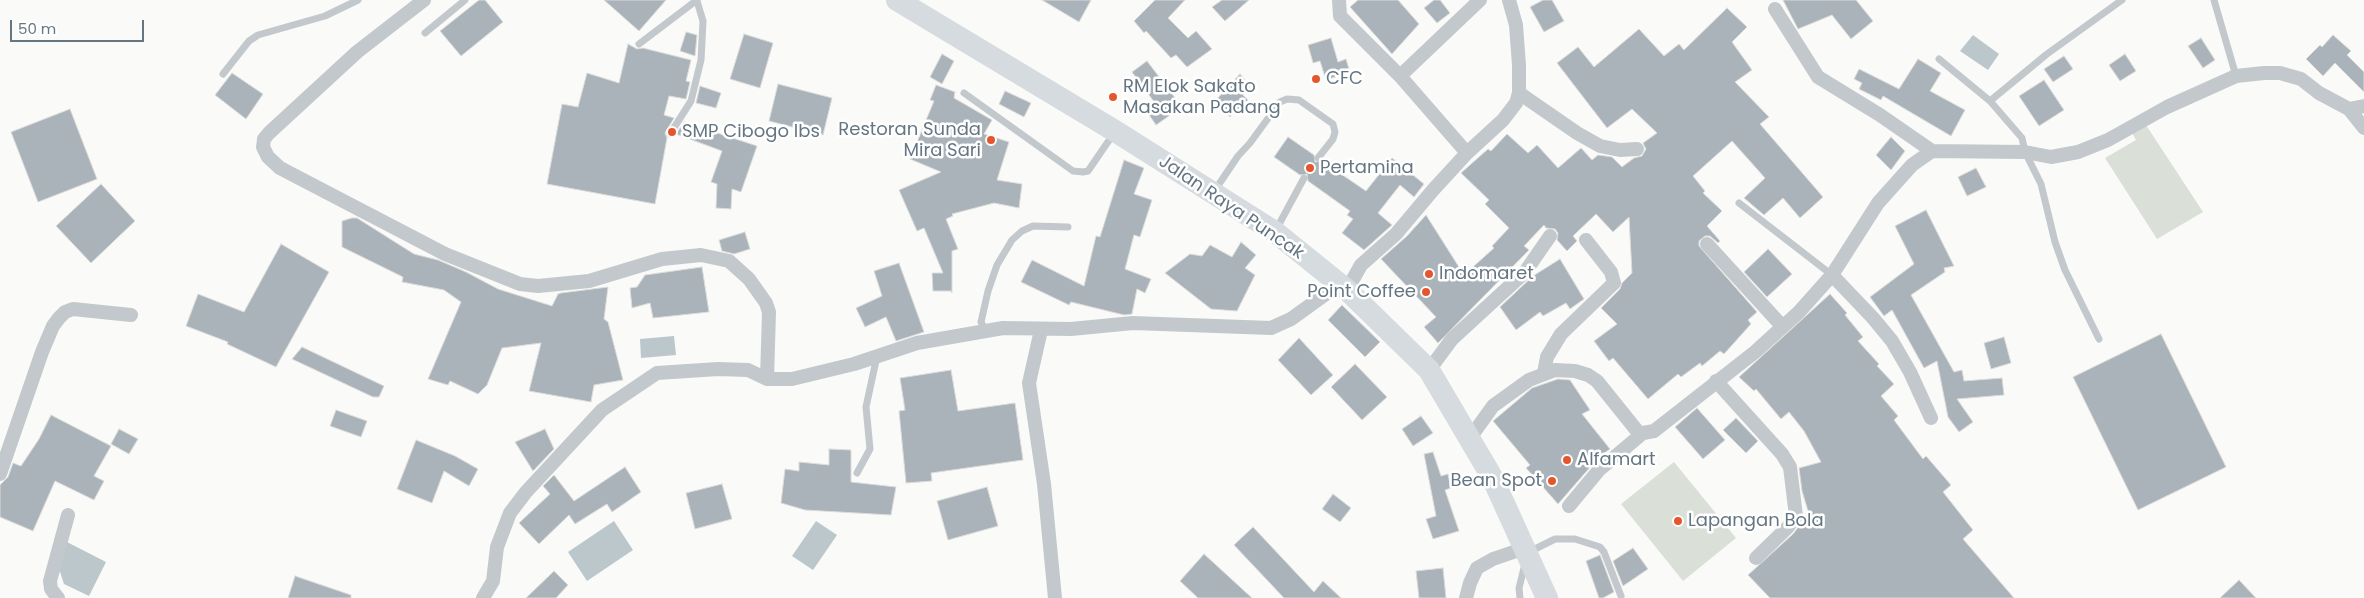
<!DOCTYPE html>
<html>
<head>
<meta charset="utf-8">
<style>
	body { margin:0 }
	#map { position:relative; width:2364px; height:598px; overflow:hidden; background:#fafaf8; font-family:Poppins,sans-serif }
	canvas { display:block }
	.scale { position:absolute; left:10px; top:20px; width:134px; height:22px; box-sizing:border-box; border:2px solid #657683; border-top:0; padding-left:6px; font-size:15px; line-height:18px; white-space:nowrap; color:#657683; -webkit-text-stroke:4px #fff; paint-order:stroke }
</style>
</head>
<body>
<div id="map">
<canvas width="2364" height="598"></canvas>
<div class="scale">50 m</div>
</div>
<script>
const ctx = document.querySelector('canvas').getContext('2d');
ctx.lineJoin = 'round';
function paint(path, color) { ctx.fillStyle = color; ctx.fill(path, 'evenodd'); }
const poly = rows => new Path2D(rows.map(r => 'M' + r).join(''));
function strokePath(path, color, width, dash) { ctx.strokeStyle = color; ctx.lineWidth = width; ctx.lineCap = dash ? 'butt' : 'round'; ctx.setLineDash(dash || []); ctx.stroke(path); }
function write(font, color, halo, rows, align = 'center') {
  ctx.font = font + ' Poppins,sans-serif'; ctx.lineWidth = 5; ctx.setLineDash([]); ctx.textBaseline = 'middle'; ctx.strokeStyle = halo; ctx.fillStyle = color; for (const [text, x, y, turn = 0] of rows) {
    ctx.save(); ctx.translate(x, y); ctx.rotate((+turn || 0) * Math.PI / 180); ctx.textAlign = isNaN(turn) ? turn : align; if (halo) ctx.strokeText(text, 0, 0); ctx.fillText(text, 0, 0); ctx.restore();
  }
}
const green = poly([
	[2144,122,2203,212,2157,239,2105,158,2136,140,2131,131],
	[1674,462,1736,538,1683,581,1621,504]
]);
const water = poly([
	[1973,35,1999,54,1988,70,1960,51],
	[674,336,676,355,641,358,640,339],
	[614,521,633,550,587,581,568,552],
	[816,521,837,535,813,570,792,556],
	[63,540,106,562,89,596,64,584,58,566]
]);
const building = poly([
	[479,0,485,0,503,22,461,56,440,31,479,0],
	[604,0,666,0,639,31,604,0],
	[1042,0,1091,0,1079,22,1042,0],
	[1155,0,1185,0,1168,18,1188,38,1196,31,1212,49,1187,67,1176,55,1171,58,1146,31,1144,33,1134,21,1155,0],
	[1222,0,1249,0,1225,21,1212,7,1222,0],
	[1358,0,1398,0,1419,24,1392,54,1350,7,1358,0],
	[1434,0,1440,0,1450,13,1437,23,1424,8,1434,0],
	[1543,0,1552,0,1564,21,1544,32,1530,7,1543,0],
	[1783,0,1856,0,1873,21,1851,39,1832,15,1798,29,1783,0],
	[1727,8,1747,27,1732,42,1752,70,1735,82,1769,117,1760,124,1823,197,1800,218,1783,198,1764,215,1744,198,1765,178,1732,141,1693,176,1705,191,1703,193,1722,211,1707,226,1720,241,1718,243,1710,236,1705,236,1699,241,1699,246,1757,312,1748,320,1751,324,1724,354,1720,351,1702,366,1700,363,1681,377,1678,374,1648,399,1613,358,1609,361,1594,341,1617,324,1601,308,1620,289,1622,283,1632,273,1629,217,1613,232,1596,214,1573,236,1577,241,1567,251,1557,240,1558,233,1555,229,1546,228,1544,225,1524,246,1529,250,1438,343,1424,327,1436,317,1381,259,1407,236,1426,215,1464,275,1494,248,1492,246,1509,228,1485,204,1489,200,1461,173,1488,149,1491,151,1507,134,1528,153,1537,145,1558,168,1581,148,1592,160,1598,155,1612,157,1622,167,1634,158,1642,156,1646,149,1643,143,1657,133,1632,109,1607,128,1557,63,1578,47,1594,67,1639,29,1664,56,1679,44,1684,50,1727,8],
	[686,32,697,35,695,56,680,51,686,32],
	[744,34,773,43,760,88,730,79,744,34],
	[2333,35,2351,51,2347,55,2364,72,2364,92,2335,63,2323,76,2306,59,2320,45,2322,47,2333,35],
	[1331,38,1338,62,1346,59,1350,72,1326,80,1320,61,1313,63,1308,45,1331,38],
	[2201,38,2215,60,2203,68,2188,46,2201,38],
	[628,44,637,49,643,48,691,60,686,81,690,82,686,99,669,96,664,115,674,118,665,133,667,138,655,204,547,184,562,104,578,107,587,73,619,83,628,44],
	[942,54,954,61,942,84,930,77,942,54],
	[2125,54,2136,71,2120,81,2109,65,2125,54],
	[2064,56,2073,69,2053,82,2044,69,2064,56],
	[1918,59,1941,73,1930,91,1965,110,1951,136,1883,96,1881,100,1859,89,1862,83,1854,79,1859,69,1899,89,1918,59],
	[1147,61,1179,103,1179,109,1156,125,1145,109,1155,103,1132,72,1147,61],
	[232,73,263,94,246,119,215,95,232,73],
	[1240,74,1250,86,1243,95,1248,100,1230,117,1215,101,1240,74],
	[2044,80,2064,110,2039,126,2019,96,2044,80],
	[778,84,832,98,823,135,769,121,778,84],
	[936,85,955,92,954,98,992,120,984,134,1009,142,997,180,1022,184,1019,208,994,203,952,214,953,216,946,219,958,249,952,251,952,293,951,291,933,291,932,273,943,273,924,228,917,231,899,190,941,172,910,159,934,101,930,100,936,85],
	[700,86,721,93,716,108,696,103,700,86],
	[1005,91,1031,103,1024,117,999,104,1005,91],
	[70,109,97,179,38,202,11,132,70,109],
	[684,122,757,146,741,192,732,189,731,209,716,208,717,184,711,182,722,151,676,134,684,122],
	[1288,137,1314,155,1315,162,1322,161,1366,191,1392,158,1424,184,1414,197,1400,185,1378,213,1392,225,1364,250,1342,233,1353,219,1347,215,1350,211,1308,181,1307,174,1300,175,1274,157,1288,137],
	[1891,137,1905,151,1891,170,1876,155,1891,137],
	[1124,160,1144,168,1134,194,1152,200,1140,237,1134,235,1125,269,1151,279,1145,293,1137,289,1132,314,1124,315,1071,302,1069,305,1021,282,1032,260,1084,286,1096,236,1100,237,1124,160],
	[1976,168,1986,187,1967,196,1958,177,1976,168],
	[101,184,135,221,91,263,56,226,101,184],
	[1926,210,1954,266,1944,268,1945,272,1911,295,1954,372,1962,370,1964,381,2002,378,2004,395,1957,399,1973,422,1959,432,1948,417,1937,361,1924,368,1892,310,1884,316,1870,297,1914,264,1895,226,1926,210],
	[352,218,357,218,414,254,438,260,466,272,498,289,552,306,558,294,561,293,608,287,604,319,608,322,623,380,594,385,591,402,529,391,541,343,502,348,487,385,478,394,450,381,448,385,428,379,461,302,444,290,402,282,403,277,342,247,342,221,352,218],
	[745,232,750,249,734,254,722,251,719,240,745,232],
	[1241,242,1256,255,1245,268,1255,275,1237,311,1211,309,1165,273,1190,254,1202,256,1210,245,1232,257,1241,242],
	[281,244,329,272,276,367,227,344,228,342,186,326,198,294,244,312,281,244],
	[1768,249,1792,274,1767,297,1744,272,1768,249],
	[1560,259,1584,299,1570,309,1566,303,1543,316,1540,312,1516,330,1500,307,1533,276,1560,259],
	[899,263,924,332,896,341,886,317,865,327,856,308,882,296,874,271,899,263],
	[702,267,709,312,653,318,650,303,632,308,630,288,637,287,645,275,702,267],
	[1830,294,1847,313,1845,315,1863,337,1858,341,1879,364,1877,366,1894,384,1881,396,1898,416,1894,420,1923,459,1926,456,1951,485,1943,492,1973,530,1963,539,2014,598,1770,598,1748,575,1793,534,1803,521,1808,511,1802,491,1799,468,1821,462,1804,431,1789,412,1781,419,1756,389,1754,391,1739,377,1830,294],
	[1342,305,1380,342,1365,357,1328,320,1342,305],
	[2161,334,2226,467,2138,510,2073,377,2161,334],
	[2004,337,2011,363,1991,369,1984,343,2004,337],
	[1299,338,1333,375,1311,395,1278,360,1299,338],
	[302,347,384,386,379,397,373,397,292,359,302,347],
	[1355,364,1387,397,1362,420,1331,387,1355,364],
	[951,370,958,411,1015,403,1023,460,931,473,932,481,906,483,899,411,905,410,900,378,951,370],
	[1558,379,1570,380,1590,410,1582,414,1610,449,1590,463,1592,465,1558,504,1526,468,1530,465,1493,421,1532,388,1558,379],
	[1697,408,1725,440,1703,459,1675,427,1697,408],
	[336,410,367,421,361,437,330,426,336,410],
	[51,415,111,446,94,476,104,481,94,500,55,481,33,531,0,517,0,485,8,477,13,463,21,466,39,439,51,415],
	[1421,416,1433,433,1413,446,1402,429,1421,416],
	[1736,418,1758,441,1746,453,1723,430,1736,418],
	[119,429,138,439,129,454,111,444,119,429],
	[545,429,554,449,533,471,515,442,545,429],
	[416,440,455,456,478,469,469,486,444,471,432,503,397,489,416,440],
	[829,449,851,450,851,482,896,487,891,515,805,510,781,503,785,469,799,471,799,462,829,465,829,449],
	[1433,452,1441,476,1448,474,1451,488,1445,490,1459,531,1433,539,1426,519,1436,516,1424,454,1433,452],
	[625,467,641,492,612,512,607,504,575,524,569,515,539,544,519,523,550,494,543,486,554,475,574,501,625,467],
	[722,484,732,519,695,529,686,493,722,484],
	[987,487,998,526,948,540,937,501,987,487],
	[1333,494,1351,508,1340,522,1322,509,1333,494],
	[1253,527,1314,592,1323,581,1341,598,1284,598,1234,545,1253,527],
	[1633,548,1648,569,1623,586,1613,561,1633,548],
	[1204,554,1252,598,1198,598,1180,581,1204,554],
	[1600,555,1614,592,1603,598,1599,598,1586,561,1600,555],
	[1443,568,1446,598,1419,598,1416,571,1443,568],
	[554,571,568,585,556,598,526,598,554,571],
	[295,576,351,595,351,598,288,598,295,576],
	[2239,580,2256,598,2220,598,2239,580]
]);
const service = poly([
	[2214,0,2236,76],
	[425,33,465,0],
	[639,44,697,0],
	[1939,59,1990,101,2022,138,2025,152,2041,184,2055,242,2065,270,2099,339],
	[223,74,249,41,258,35,325,16,358,0],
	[964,93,1073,171,1083,172,1088,171,1114,133],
	[1990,101,2047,54,2122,0],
	[670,134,691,101,701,60,703,21,697,1],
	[1215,190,1238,156,1250,143,1280,102,1287,99,1299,100,1333,124,1335,132,1333,139,1318,158],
	[1739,203,1832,275],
	[1277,228,1304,178],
	[986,331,981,322,988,291,997,265,1012,240,1022,231,1033,226,1068,227],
	[857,473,870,449,866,407,877,356],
	[1529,552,1555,539,1575,539,1600,547,1604,552,1621,596],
	[1520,598,1519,588,1525,564]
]);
const minor = poly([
	[424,0,357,52,269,133,264,139,263,147,268,157,280,168,445,254,520,284,538,286,589,281,662,259,701,255,729,261,749,279,766,303,769,312,767,379],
	[1339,0,1340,16,1400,76,1480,0],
	[1775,9,1818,77,1880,115,1932,151],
	[1400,76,1467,153],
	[1519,93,1577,133,1600,146,1620,150,1637,149],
	[2349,109,2364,128],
	[1707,244,1782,326],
	[1832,275,1873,318,1892,341,1910,372,1931,418],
	[1041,330,1029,383,1044,484,1055,598],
	[1429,370,1452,339,1525,272,1550,236],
	[1544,373,1547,357,1561,334,1614,283,1611,272,1586,240],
	[1716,381,1782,454,1790,467,1796,516,1787,528,1756,558],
	[1470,438,1493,406,1529,380,1555,370,1575,371,1588,375,1597,381,1638,432,1643,433,1654,431,1755,352,1799,312,1832,275,1878,203,1912,165,1932,151,2025,152,2051,157,2078,152,2108,140,2167,107,2236,76,2264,73,2280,73,2301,79,2319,93,2349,109,2364,106],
	[0,474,42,352,53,326,59,318,65,312,73,309,131,315],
	[1569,506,1599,470,1643,433],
	[58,598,51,589,50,581,68,515],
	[483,598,493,581,497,547,510,513,526,492,602,410,657,373,718,369,748,370,767,379,792,379,854,364,917,343,1003,328,1071,329,1133,323,1271,328,1291,319,1334,288,1347,290,1361,265,1396,234,1433,190,1467,153,1503,120,1516,103,1519,93,1519,65,1516,25,1509,0],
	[1466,598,1470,583,1477,568,1493,559,1525,548]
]);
const trunk = poly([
	[897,0,1115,131,1275,232,1347,290,1429,370,1492,477,1547,598]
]);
const markers = [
	[1316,79,5,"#e4572e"],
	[1113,97,5,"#e4572e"],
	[672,132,5,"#e4572e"],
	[991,140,5,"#e4572e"],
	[1310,168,5,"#e4572e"],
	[1429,274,5,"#e4572e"],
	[1426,292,5,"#e4572e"],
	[1567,460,5,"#e4572e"],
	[1552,481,5,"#e4572e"],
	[1678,521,5,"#e4572e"]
];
const poiNames = [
	["CFC",1326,79],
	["RM Elok Sakato",1123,87],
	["Masakan Padang",1123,108],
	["Restoran Sunda",981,130,"right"],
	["Mira Sari",981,151,"right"],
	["SMP Cibogo Ibs",682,132],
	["Pertamina",1320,168],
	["Indomaret",1439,274],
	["Point Coffee",1416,292,"right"],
	["Alfamart",1577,460],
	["Bean Spot",1542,481,"right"],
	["Lapangan Bola",1688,521]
];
const streetNames = [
	["Jalan Raya Puncak",1231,208,34]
];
paint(green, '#dadfd7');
paint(water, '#bbc7cb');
paint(building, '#aab3b9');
strokePath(building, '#dcdcda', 1);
strokePath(service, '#c3c8cc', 7);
strokePath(minor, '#c3c8cc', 14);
strokePath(trunk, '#d6dbdf', 22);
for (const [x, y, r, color] of markers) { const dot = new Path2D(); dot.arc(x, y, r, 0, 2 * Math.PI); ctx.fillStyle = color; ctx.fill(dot); strokePath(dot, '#fff', 2); }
write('18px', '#657683', '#fff', poiNames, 'left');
write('18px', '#657683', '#fff', streetNames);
</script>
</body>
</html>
